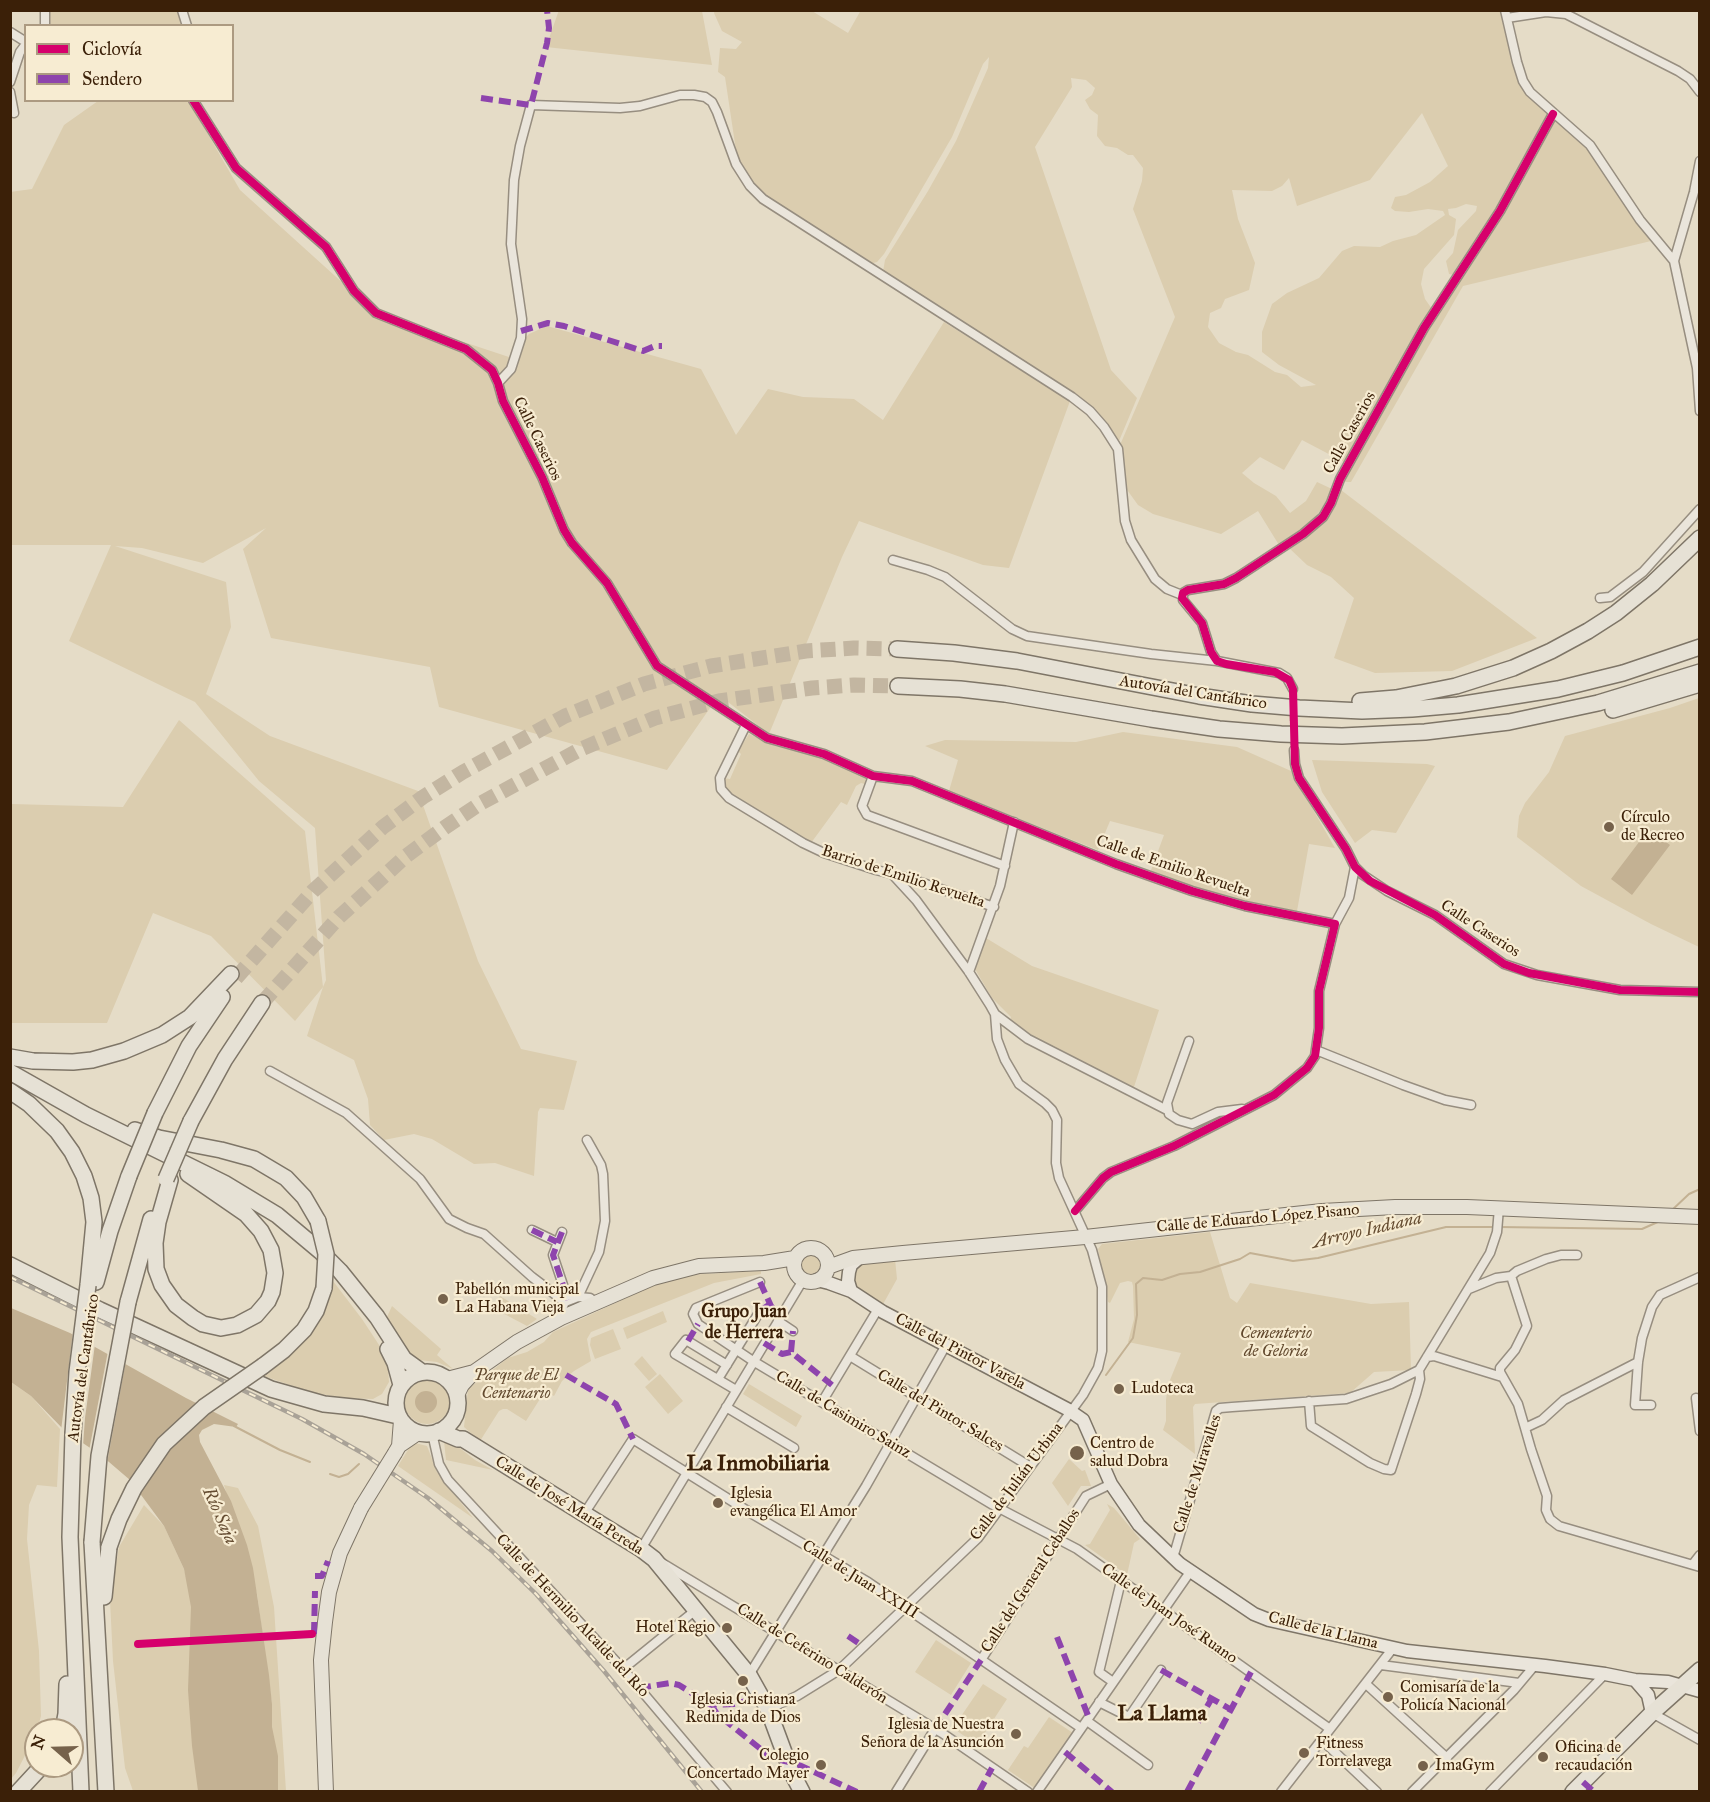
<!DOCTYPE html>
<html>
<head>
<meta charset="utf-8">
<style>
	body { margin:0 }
	#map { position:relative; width:1710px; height:1802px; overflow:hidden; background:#e5dcc7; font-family:"IM FELL Great Primer",serif }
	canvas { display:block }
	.frame { position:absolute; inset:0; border:12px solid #3b2008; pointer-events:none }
	.legend { position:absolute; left:24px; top:24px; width:210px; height:78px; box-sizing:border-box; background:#f7ecd2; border:2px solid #ac9a81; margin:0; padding:8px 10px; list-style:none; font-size:18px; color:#3b2008 }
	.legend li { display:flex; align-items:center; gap:12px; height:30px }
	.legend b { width:30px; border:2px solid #ac9a81 }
	.north { position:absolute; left:24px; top:1718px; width:60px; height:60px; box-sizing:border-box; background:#f7ecd2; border:2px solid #ac9a81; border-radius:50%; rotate:290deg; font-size:16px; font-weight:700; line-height:24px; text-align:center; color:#3b2008 }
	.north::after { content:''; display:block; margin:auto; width:21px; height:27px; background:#76624b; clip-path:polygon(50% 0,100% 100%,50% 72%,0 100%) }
</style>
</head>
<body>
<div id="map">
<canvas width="1710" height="1802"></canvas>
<div class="frame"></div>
<ul class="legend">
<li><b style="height:8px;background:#d6006c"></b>Ciclovía</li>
<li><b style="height:8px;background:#8e44ad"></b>Sendero</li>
</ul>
<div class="north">N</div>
</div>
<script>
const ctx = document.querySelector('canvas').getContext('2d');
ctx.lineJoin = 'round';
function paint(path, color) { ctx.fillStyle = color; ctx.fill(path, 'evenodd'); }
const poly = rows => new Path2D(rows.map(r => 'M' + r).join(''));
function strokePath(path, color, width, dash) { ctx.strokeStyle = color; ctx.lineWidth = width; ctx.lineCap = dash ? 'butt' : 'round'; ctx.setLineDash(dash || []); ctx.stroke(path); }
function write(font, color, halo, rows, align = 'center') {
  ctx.font = font + ' "IM FELL Great Primer",serif'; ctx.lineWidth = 4.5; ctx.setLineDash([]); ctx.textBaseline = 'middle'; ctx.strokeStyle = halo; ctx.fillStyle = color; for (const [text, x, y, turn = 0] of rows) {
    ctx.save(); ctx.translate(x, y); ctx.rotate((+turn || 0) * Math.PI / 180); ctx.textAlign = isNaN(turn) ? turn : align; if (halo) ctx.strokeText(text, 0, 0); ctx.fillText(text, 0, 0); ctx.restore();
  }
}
const green = poly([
	[559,10,702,11,712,65,546,47],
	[715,10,812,11,848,33,861,10,1502,11,1524,89,1535,102,1549,114,1498,209,1454,275,1449,274,1446,261,1453,253,1458,230,1476,211,1477,206,1466,204,1456,208,1448,209,1449,215,1456,219,1454,235,1424,269,1421,284,1425,299,1432,309,1344,462,1302,440,1284,470,1260,457,1242,473,1254,483,1276,496,1290,513,1306,501,1317,482,1332,489,1323,507,1307,528,1279,545,1258,511,1221,534,1153,514,1138,505,1125,487,1120,445,1175,317,1133,209,1142,181,1143,168,1133,155,1128,155,1117,148,1105,146,1097,136,1098,115,1090,109,1085,100,1092,95,1095,88,1086,80,1071,78,1072,87,1035,147,1111,370,1137,398,1119,441,1094,411,1072,391,1008,353,883,272,885,260,928,191,956,141,988,68,989,57,983,64,952,137,884,254,877,262,870,264,763,196,746,177,737,157,725,77,718,72,720,48,736,49,742,42,722,31,714,13],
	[1422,113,1448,166,1430,182,1406,195,1395,197,1391,208,1395,211,1409,212,1428,209,1443,211,1445,215,1416,235,1393,241,1380,247,1354,246,1342,251,1319,278,1287,293,1272,304,1262,332,1262,352,1279,365,1316,385,1301,387,1287,375,1275,372,1248,355,1236,352,1219,343,1208,327,1210,313,1221,308,1225,299,1249,290,1255,263,1238,219,1232,190,1272,191,1282,186,1289,178,1297,206,1370,180],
	[48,11,178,11,183,25,49,25],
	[98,101,189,101,240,190,376,313,518,360,523,340,529,334,547,326,701,369,736,435,768,389,803,397,854,399,883,420,944,322,1070,401,1009,568,983,565,859,521,842,557,769,734,719,695,667,770,439,707,430,667,271,638,243,549,266,528,203,563,142,548,115,546,226,582,231,627,206,694,270,736,418,791,478,961,521,1049,577,1061,564,1110,540,1108,538,1112,534,1176,495,1163,474,1164,432,1139,414,1134,384,1140,370,1125,368,1099,354,1060,307,1036,323,987,295,1021,211,936,153,913,107,1023,11,1023,11,804,123,807,179,720,305,831,323,987,326,980,315,828,259,781,195,702,69,641,111,545,11,545,10,192,32,189,64,125],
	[1555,120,1585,142,1602,166,1630,214,1651,241,1463,286,1351,482,1343,482,1433,323,1551,123],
	[1341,490,1383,522,1537,638,1452,671,1375,673,1334,658,1354,598,1331,577,1307,565,1288,547,1331,514,1337,502],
	[1699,698,1699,947,1651,924,1581,886,1517,837,1519,816,1525,803,1549,772,1565,736,1670,708],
	[1123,732,1237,747,1291,771,1335,848,1309,844,1297,911,1232,898,1150,873,1164,835,1110,821,1098,850,949,791,958,760,925,746,945,740,1076,742],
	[749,734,775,746,796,750,821,758,866,778,865,784,861,783,856,786,847,805,841,802,811,843,749,808,726,791,724,778,730,779,741,754,738,751],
	[1312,760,1427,764,1435,766,1396,833,1372,830,1355,843,1322,792],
	[986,938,1032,966,1159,1010,1133,1090,1009,1024,1011,1017,992,998,975,969],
	[1210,1232,1230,1298,1237,1303,1250,1283,1371,1304,1409,1302,1411,1370,1374,1372,1350,1393,1195,1404,1193,1407,1195,1454,1163,1430,1166,1421,1166,1400,1168,1385,1181,1353,1128,1342,1134,1319,1133,1286,1132,1282,1128,1281,1120,1283,1110,1303,1108,1302,1098,1249,1102,1244],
	'801 1264a10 10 0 1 1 20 0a10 10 0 1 1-20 0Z',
	[895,1259,897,1279,882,1306,855,1288,852,1271,861,1263],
	[761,1271,761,1274,714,1283,591,1332,587,1339,591,1361,574,1371,562,1381,554,1396,545,1391,526,1421,507,1409,503,1409,499,1411,480,1441,464,1427,468,1389,508,1358,527,1352,544,1342,553,1332,652,1286,686,1275],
	[333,1281,362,1319,383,1351,380,1353,388,1368,389,1382,382,1394,373,1399,344,1398,310,1392,261,1375,284,1360,310,1333,321,1316],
	[500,1296,537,1319,527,1326,493,1308],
	[392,1306,441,1349,437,1355,453,1369,437,1362,419,1360,410,1356,387,1317],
	[663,1311,667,1322,627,1339,623,1328],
	[613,1329,621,1349,595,1359,590,1345,591,1338],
	[642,1356,657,1374,649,1381,634,1364],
	[660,1374,683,1401,668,1414,645,1387],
	'404 1401a23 23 0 1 1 46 0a23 23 0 1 1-46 0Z',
	[11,1382,31,1396,60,1429,57,1487,37,1485,29,1505,27,1539,39,1651,41,1716,36,1734,16,1773,11,1779],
	[749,1384,802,1416,796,1427,743,1394],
	[444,1441,452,1442,475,1460,493,1470,446,1460],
	[415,1443,427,1446,437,1472,473,1518,398,1466,411,1445],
	[1069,1459,1082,1471,1085,1470,1091,1486,1081,1486,1068,1506,1052,1483],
	[224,1485,238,1488,258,1526,274,1607,286,1791,271,1791,272,1704,257,1594],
	[1107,1504,1114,1508,1140,1539,1134,1543,1127,1575,1085,1545,1090,1544,1110,1510],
	[144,1505,164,1526,184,1569,200,1628,209,1791,133,1791,125,1768,113,1661,110,1600,119,1547],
	[936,1640,971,1663,951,1695,915,1672],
	[983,1684,1007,1699,977,1745,953,1728],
	[1049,1717,1073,1733,1036,1789,1008,1770,1024,1746,1028,1748]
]);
const water = poly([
	[1649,829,1670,845,1632,895,1611,879],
	[11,1308,70,1333,186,1398,238,1424,236,1427,214,1424,202,1430,199,1435,200,1442,231,1501,247,1545,253,1568,269,1675,272,1704,272,1727,278,1756,278,1791,198,1791,192,1746,188,1690,191,1607,184,1569,164,1526,130,1480,102,1456,65,1431,31,1396,11,1382],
	'415 1402a11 11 0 1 1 22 0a11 11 0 1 1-22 0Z'
]);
const pier = poly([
	[73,1331,95,1344,85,1418,83,1446,61,1431],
	[108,1351,126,1361,107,1463,89,1451]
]);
const stream = poly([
	[1671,1211,1689,1194,1700,1189],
	[1499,1227,1642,1229,1660,1221],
	[1106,1375,1133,1338,1137,1315,1136,1284,1143,1278,1162,1280,1180,1274,1200,1272,1240,1259,1250,1253,1293,1261,1318,1258,1446,1227,1494,1227],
	[234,1426,280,1450,310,1462],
	[330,1474,339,1477,348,1474,359,1464]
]);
const streetTunnel = poly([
	[1293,689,1294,750]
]);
const highwayTunnel = poly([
	[236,978,313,891,383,827,423,797,463,772,565,716,644,684,711,666,806,651,854,648,897,649],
	[262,1003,339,917,406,856,444,828,481,803,581,749,655,718,719,701,812,688,854,685,898,686]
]);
const street = poly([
	[45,10,45,26],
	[182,10,187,26],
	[1505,10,1517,62,1523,81,1530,92,1590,145,1640,220,1674,261],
	[1507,18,1546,12,1566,14,1678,71,1690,79,1700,92],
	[10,32,26,42],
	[10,82,20,52,26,44],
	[10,92,14,113],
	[193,100,236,168,326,247,354,291,376,313,466,349,492,370,498,383,503,401,542,477,564,530,572,543,607,583,657,666,767,738,824,754,873,776,912,781,1116,864,1192,891,1245,906,1335,924,1319,991,1319,1028,1315,1056,1307,1068,1274,1095,1174,1146,1111,1172,1103,1178,1075,1211],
	[1700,161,1694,192,1674,261,1697,368,1700,411],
	[498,383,511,369,521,338,522,319,511,244,512,223,514,180,520,146,531,105,620,108,640,106,680,95,694,95,705,97,712,102,717,112,736,164,750,186,763,199,1072,397,1090,411,1104,427,1118,449,1125,521,1131,540,1155,579,1167,589,1182,595],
	[893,560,928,570,945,577,1012,629,1027,636,1151,654,1217,661],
	[1600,598,1610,597,1643,572,1700,509],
	[1293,689,1287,678,1279,673,1217,661,1211,652,1202,623,1183,600,1183,593,1188,590,1224,584,1236,578,1303,534,1323,517,1331,503,1340,479,1424,328,1500,211,1553,114],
	[746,725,720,778,721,789,729,798,803,843,824,853,876,870,908,878,994,907],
	[1294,750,1295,764,1299,778,1346,849,1355,867,1363,875,1387,891,1435,915,1504,964,1537,975,1620,990,1700,992],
	[873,776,862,806,867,815,1005,866],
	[1335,924,1349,898,1355,867],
	[969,972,1000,886,1014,822],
	[995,1014,1028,1039,1167,1110],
	[1189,1041,1167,1103,1169,1114,1178,1120,1192,1124,1218,1112,1242,1109],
	[1316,1050,1403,1085,1445,1100,1471,1105],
	[270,1071,346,1113,420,1179,449,1219,467,1228,484,1234,532,1277,565,1302],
	[532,1230,557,1242],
	[562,1232,553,1255,568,1300],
	[1511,1276,1527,1326,1515,1350,1500,1368,1500,1372,1518,1404,1525,1428],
	[760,1282,696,1308,693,1314,698,1324,753,1361,993,1505,1077,1549,1330,1729],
	[1469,1289,1496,1278,1511,1276,1517,1271,1546,1259,1561,1255,1577,1255],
	[578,1297,599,1252,605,1221,603,1174,601,1165,587,1140],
	[561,1318,561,1311,565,1302,578,1297,590,1298,597,1303],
	[778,1321,793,1331],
	[850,1356,1029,1466],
	[1427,1357,1434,1356,1502,1377],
	[1638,1362,1564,1400,1542,1420,1525,1428,1531,1449,1547,1496,1546,1510,1550,1519,1559,1526,1700,1567],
	[727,1365,686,1340,675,1354,736,1390],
	[718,1379,760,1311],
	[1696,1398,1700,1431],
	[1309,1401,1311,1426,1370,1463,1384,1469,1391,1470,1416,1394,1420,1379,1419,1370],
	[822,1402,878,1309],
	[1651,1405,1635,1405,1638,1362,1642,1338,1652,1307,1660,1295,1700,1277],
	[726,1407,794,1448],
	[432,1433,439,1464,448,1480,623,1669,727,1792],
	[584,1514,633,1439,754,1515,868,1582,1081,1728],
	[641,1549,803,1280],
	[1173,1558,1216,1411,1220,1408,1232,1407,1346,1399,1391,1384,1419,1370,1490,1253,1497,1232,1499,1208],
	[662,1563,942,1733,1028,1792],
	[1693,1564,1700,1555],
	[981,1660,1086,1496,1111,1484],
	[1381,1665,1519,1683],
	[623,1669,697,1609],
	[749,1675,866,1486,946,1345],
	[1113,1682,1099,1672,1121,1581],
	[1366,1684,1447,1758],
	[1099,1702,1129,1717,1161,1670],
	[768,1709,797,1696,839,1670,978,1538,1083,1395,1098,1368,1102,1351,1102,1287,1092,1250,1059,1178,1056,1163,1057,1120,1052,1110,1045,1103,1019,1084,1005,1060,997,1039,995,1014,990,1005,969,972,916,900,893,875],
	[1652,1713,1700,1740],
	[1087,1721,1148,1765],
	[1322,1740,1377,1792],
	[896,1792,935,1729],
	[1037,1792,1190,1572],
	[1281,1792,1393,1648],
	[1412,1792,1514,1690,1535,1665],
	[1490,1792,1605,1674]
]);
const secondary = poly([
	[817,1280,829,1283,851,1291,883,1312,1067,1409,1083,1420,1111,1484,1139,1525,1180,1564,1254,1614,1269,1620,1407,1651,1545,1666,1605,1674,1635,1680,1668,1682,1700,1691],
	[851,1291,848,1281,849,1272,851,1265,859,1258],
	[1635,1680,1648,1695,1652,1713]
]);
const primary = poly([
	'794 1265a17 17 0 1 1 34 0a17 17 0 1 1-34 0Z',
	[828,1267,853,1258,903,1253,1085,1237,1322,1211,1395,1207,1467,1207,1700,1217],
	[447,1379,474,1372],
	[457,1395,462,1385,474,1372,517,1342,561,1318,653,1278,699,1266,764,1263,795,1258],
	[399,1446,401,1420],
	[395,1453,399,1446,418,1433],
	[326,1792,321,1660,325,1622,329,1592,340,1553,361,1508]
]);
const highway = poly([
	[897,649,954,653,1017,661,1199,696,1252,704,1299,708,1362,711,1412,709,1458,705,1558,689,1623,673,1700,647],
	[898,686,960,689,1005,694,1151,719,1219,729,1281,734,1342,736,1425,732,1509,722,1598,703,1700,672],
	[1360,701,1396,698,1456,686,1513,668,1551,651,1588,631,1616,613,1652,584,1700,538],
	[1613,710,1700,684],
	[10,1057,33,1061,73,1062,92,1060,124,1051,162,1035,190,1017,231,974],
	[10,1072,86,1115,224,1183,277,1215,320,1251,340,1271,377,1317,404,1359,422,1372],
	[10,1091,29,1104,57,1131,72,1152,84,1176,91,1198,94,1222,88,1285],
	[155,1113,189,1046,222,997],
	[191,1121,225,1059,262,1003],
	[135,1130,159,1138,221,1150,254,1159,286,1178,304,1197,318,1221],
	[170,1180,158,1222,155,1243,156,1269,162,1285,176,1305,193,1318,203,1324,221,1328,237,1325,256,1315,268,1301,272,1292,275,1273,271,1250,261,1231,246,1214,188,1174],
	[10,1265,100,1310,271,1389,324,1404,363,1408,398,1416],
	[96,1282,110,1231,129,1176],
	[128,1302,151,1219],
	[388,1349,395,1363,401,1385],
	[263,1366,284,1350,304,1330,316,1311,324,1288],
	'396 1403a31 31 0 1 1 62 0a31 31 0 1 1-62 0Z',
	[439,1431,458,1439,463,1439,641,1549,654,1559,749,1675,768,1709,791,1771,802,1792],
	[73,1434,70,1537,81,1792],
	[92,1542,106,1792],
	[104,1597,109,1547],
	[63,1730,66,1714,67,1684],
	[18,1792,42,1766],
	[1573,1792,1652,1713,1700,1670]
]);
const rail = poly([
	[10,1277,302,1419,364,1454,428,1498,492,1551,536,1594,604,1671,702,1792]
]);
const primaryBridge = poly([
	[361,1508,395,1453]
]);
const highwayBridge = poly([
	[129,1176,155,1113],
	[166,1179,191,1121],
	[318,1221,326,1254,324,1288],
	[73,1434,77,1372,88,1285],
	[92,1542,99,1456,128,1302],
	[109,1547,119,1519,134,1488,164,1444,204,1407,263,1366]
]);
const quiet = poly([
	[481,98,531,105,547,43,549,28,547,10],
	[521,331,548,323,564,326,643,351,655,346,662,346],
	[532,1230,557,1242],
	[562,1232,553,1255,568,1300],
	[760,1282,771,1306,781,1316],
	[760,1311,770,1304],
	[688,1341,698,1324],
	[764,1343,782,1354,791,1352,832,1385],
	[791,1352,793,1331],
	[566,1375,616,1404,633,1439],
	[315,1576,322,1576,328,1561],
	[314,1634,315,1591],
	[848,1636,863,1646],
	[1057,1637,1089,1718],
	[1161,1670,1230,1709],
	[639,1688,670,1683,679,1685,711,1705,734,1704,762,1697],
	[711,1705,717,1714,772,1758,797,1764,857,1792],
	[1198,1722,1212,1698],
	[935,1729,981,1660],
	[1065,1752,1112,1792],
	[1583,1782,1594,1792],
	[979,1792,992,1768],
	[1187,1792,1251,1672]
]);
const cycleway = poly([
	[193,100,236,168,326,247,354,291,376,313,466,349,492,370,498,383,503,401,542,477,564,530,572,543,607,583,657,666,767,738,824,754,873,776,912,781,1116,864,1192,891,1245,906,1335,924,1319,991,1319,1028,1315,1056,1307,1068,1274,1095,1174,1146,1111,1172,1103,1178,1075,1211],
	[1553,114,1500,211,1424,328,1340,479,1331,503,1323,517,1303,534,1236,578,1224,584,1188,590,1183,593,1182,598,1202,623,1211,652,1217,661,1226,664,1275,672,1289,680,1293,689,1295,764,1299,778,1346,849,1355,867,1370,881,1435,915,1504,964,1529,973,1620,990,1700,992],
	[138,1644,312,1634]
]);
const markers = [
	[1609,827,6,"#76624b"],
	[443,1299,6,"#76624b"],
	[1119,1389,6,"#76624b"],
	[1077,1453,8,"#76624b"],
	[718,1503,6,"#76624b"],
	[727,1628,6,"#76624b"],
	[743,1681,6,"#76624b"],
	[1388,1697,6,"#76624b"],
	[1016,1734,6,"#76624b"],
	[1304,1753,6,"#76624b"],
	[1543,1757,6,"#76624b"],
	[821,1765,6,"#76624b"],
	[1423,1766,6,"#76624b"]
];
const streetNames = [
	["Calle Caserios",1350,433,-61],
	["Calle Caserios",537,439,64],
	["Autovía del Cantábrico",1193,693,9],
	["Calle de Emilio Revuelta",1173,867,19],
	["Barrio de Emilio Revuelta",903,877,18],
	["Calle Caserios",1480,929,33],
	["Calle de Eduardo López Pisano",1258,1219,-5],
	["Calle del Pintor Varela",960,1352,28],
	["Autovía del Cantábrico",84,1368,-82],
	["Calle del Pintor Salces",940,1411,31],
	["Calle de Casimiro Sainz",843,1415,31],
	["Calle de Miravalles",1198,1474,-72],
	["Calle de Julián Urbina",1017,1482,-53],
	["Calle de José María Pereda",569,1506,32],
	["Calle de Juan XXIII",860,1580,32],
	["Calle del General Ceballos",1031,1581,-57],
	["Calle de Juan José Ruano",1169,1614,35],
	["Calle de Hermilio Alcalde del Río",572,1616,47],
	["Calle de la Llama",1323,1631,14],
	["Calle de Ceferino Calderón",812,1654,32]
];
const poiNames = [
	["Círculo",1621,818],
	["de Recreo",1621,836],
	["Pabellón municipal",455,1290],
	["La Habana Vieja",455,1308],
	["Ludoteca",1131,1389],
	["Centro de",1090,1444],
	["salud Dobra",1090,1462],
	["Iglesia",730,1494],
	["evangélica El Amor",730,1512],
	["Hotel Regio",715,1628,"right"],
	["Comisaría de la",1400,1688],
	["Policía Nacional",1400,1706],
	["Iglesia Cristiana",743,1700,"center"],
	["Redimida de Dios",743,1718,"center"],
	["Iglesia de Nuestra",1004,1725,"right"],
	["Señora de la Asunción",1004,1743,"right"],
	["Fitness",1316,1744],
	["Torrelavega",1316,1762],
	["Oficina de",1555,1748],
	["recaudación",1555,1766],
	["Colegio",809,1756,"right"],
	["Concertado Mayer",809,1774,"right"],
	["ImaGym",1435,1766]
];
const parkNames = [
	["Cementerio",1276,1334],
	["de Geloria",1276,1352],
	["Parque de El",516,1376],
	["Centenario",516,1394]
];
const waterNames = [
	["Arroyo Indiana",1367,1231,-13],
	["Río Saja",219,1516,66]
];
const neighbourhoodNames = [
	["Grupo Juan",744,1313],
	["de Herrera",744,1334]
];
const districtNames = [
	["La Inmobiliaria",758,1465],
	["La Llama",1162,1715]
];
paint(green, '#dbcdaf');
paint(water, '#c3b193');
paint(pier, '#e5dcc7');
strokePath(stream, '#c3b193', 2);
strokePath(streetTunnel, '#c3b6a1', 8, [8, 4]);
strokePath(highwayTunnel, '#c3b6a1', 15, [15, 8]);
strokePath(street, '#978e80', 11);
strokePath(secondary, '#7e7567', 15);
strokePath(primary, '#7e7567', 16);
strokePath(highway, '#7e7567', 18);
strokePath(street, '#eae5db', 8);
strokePath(secondary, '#eae5db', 12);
strokePath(primary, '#e6e1d5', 14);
strokePath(highway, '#e6e1d5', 15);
strokePath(rail, '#a9a297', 4.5);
strokePath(rail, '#f7ecd2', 2, [7]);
strokePath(primaryBridge, '#7e7567', 16, []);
strokePath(highwayBridge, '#7e7567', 18, []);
strokePath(primaryBridge, '#e6e1d5', 14);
strokePath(highwayBridge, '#e6e1d5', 15);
strokePath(quiet, '#8e44ad', 6, [12, 6]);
strokePath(cycleway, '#d6006c', 8);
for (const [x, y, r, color] of markers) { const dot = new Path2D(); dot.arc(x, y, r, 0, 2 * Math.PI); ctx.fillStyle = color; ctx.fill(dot); strokePath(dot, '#f7ecd2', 2); }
write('16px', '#3b2008', '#f7ecd2', streetNames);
write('16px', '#3b2008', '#f7ecd2', poiNames, 'left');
write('italic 16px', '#61482d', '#f7ecd2', parkNames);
write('italic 18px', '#654c31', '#f7ecd2', waterNames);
write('bold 18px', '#3b2008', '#f7ecd2', neighbourhoodNames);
write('bold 22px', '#3b2008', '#f7ecd2', districtNames);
</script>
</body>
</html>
